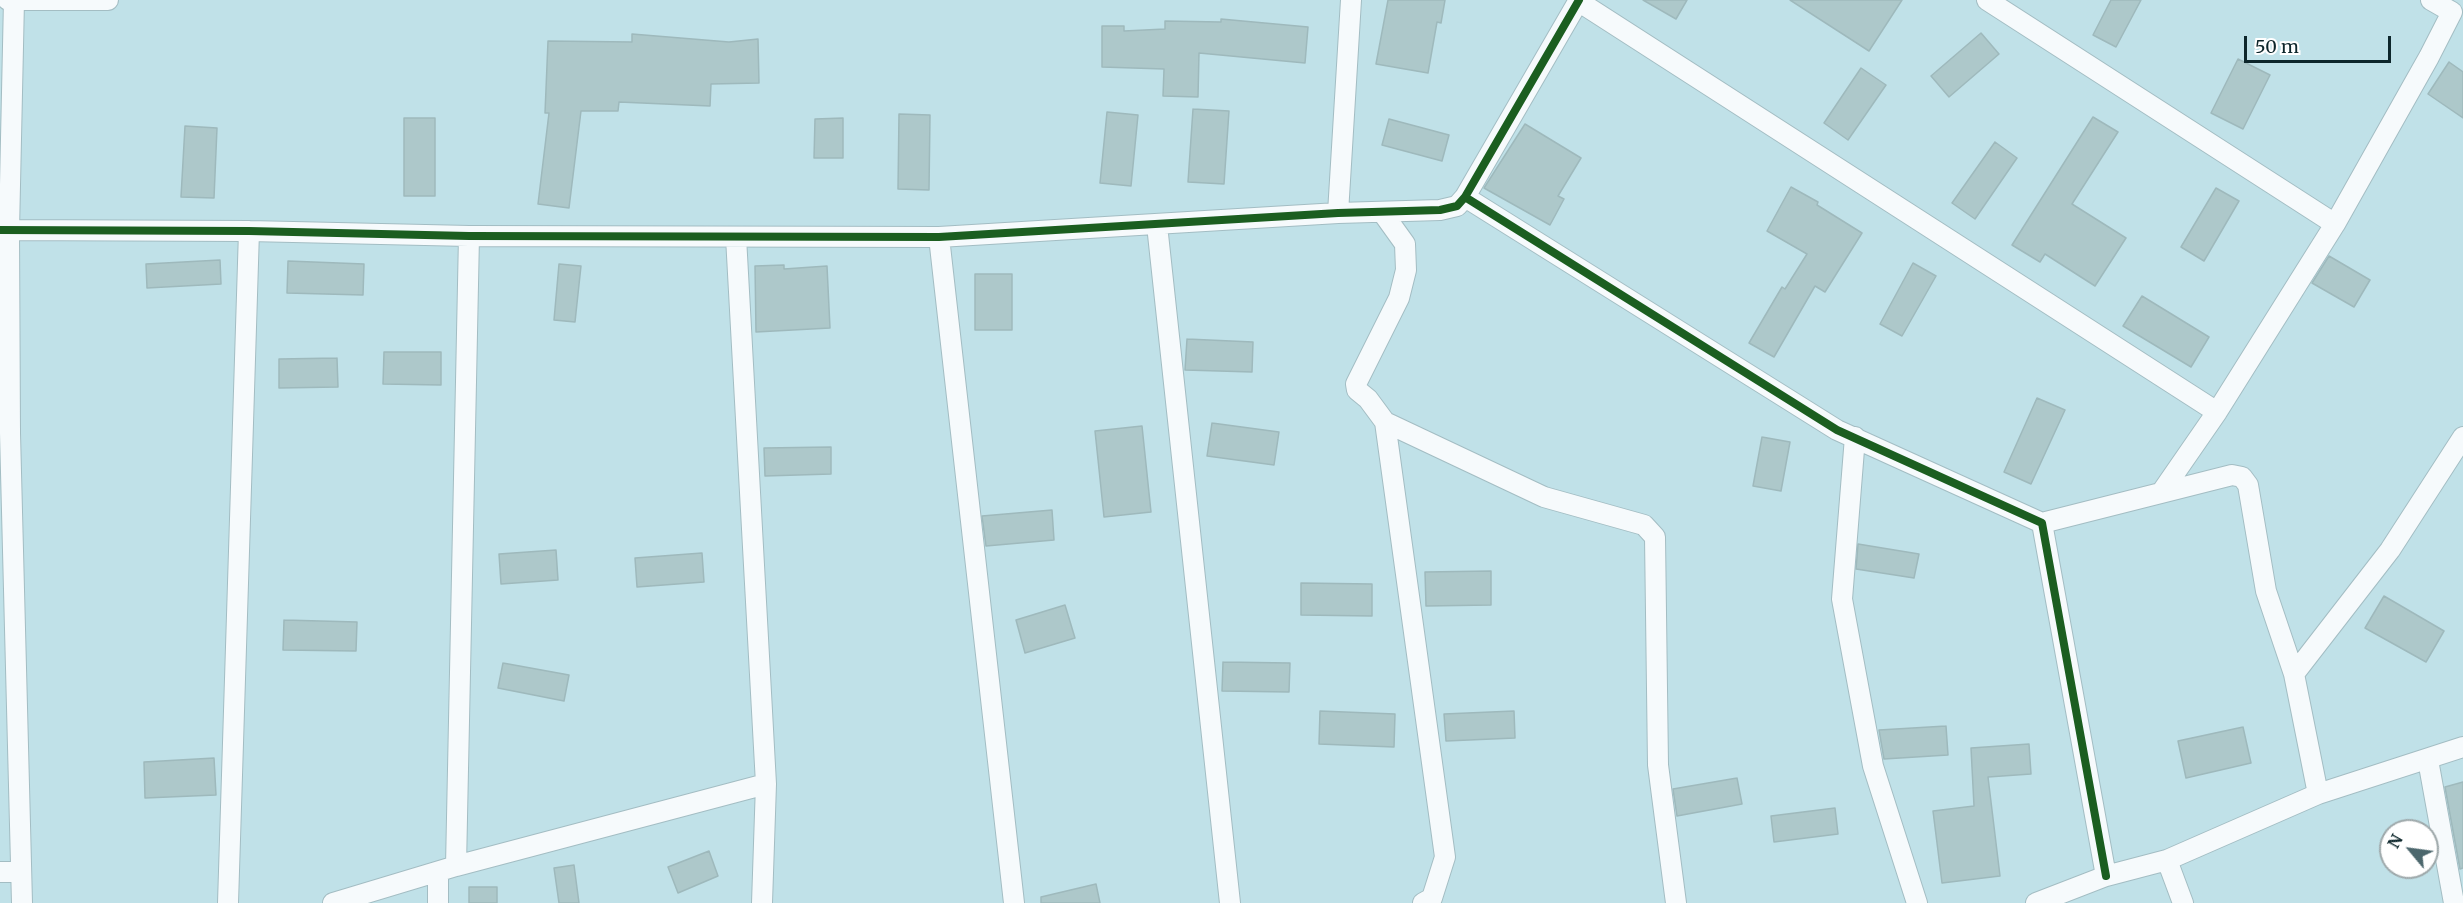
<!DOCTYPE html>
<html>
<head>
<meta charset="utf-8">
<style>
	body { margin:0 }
	#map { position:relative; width:2463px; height:903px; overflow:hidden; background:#c0e1e8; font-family:Merriweather,serif }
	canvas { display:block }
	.north { position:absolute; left:2379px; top:819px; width:60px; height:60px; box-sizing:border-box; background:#fff; border:2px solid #9ea8aa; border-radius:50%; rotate:299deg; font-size:16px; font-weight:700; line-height:24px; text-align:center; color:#0d262b }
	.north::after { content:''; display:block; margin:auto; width:21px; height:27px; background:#4c676d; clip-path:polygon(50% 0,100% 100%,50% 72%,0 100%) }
	.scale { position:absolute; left:2244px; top:36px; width:147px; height:27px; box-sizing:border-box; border:3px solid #0d262b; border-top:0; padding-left:8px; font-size:18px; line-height:21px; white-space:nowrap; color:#0d262b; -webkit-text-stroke:4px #fff; paint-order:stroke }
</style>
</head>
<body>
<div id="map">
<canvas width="2463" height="903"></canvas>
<div class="north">N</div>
<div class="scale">50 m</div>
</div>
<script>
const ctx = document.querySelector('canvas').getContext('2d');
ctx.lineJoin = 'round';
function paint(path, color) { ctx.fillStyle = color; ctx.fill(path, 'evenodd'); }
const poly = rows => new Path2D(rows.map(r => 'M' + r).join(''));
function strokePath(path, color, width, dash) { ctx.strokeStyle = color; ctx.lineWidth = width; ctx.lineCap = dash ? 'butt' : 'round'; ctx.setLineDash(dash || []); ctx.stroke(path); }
const building = poly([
	[1388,0,1445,0,1441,23,1437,22,1428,73,1376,64,1388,0],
	[1643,0,1687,0,1676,19,1643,0],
	[1790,0,1902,0,1869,51,1790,0],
	[2111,0,2141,0,2116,47,2093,35,2111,0],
	[1221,19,1308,27,1305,63,1199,53,1198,97,1163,96,1164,69,1102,67,1102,26,1124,26,1124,31,1165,29,1165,21,1221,22,1221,19],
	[1981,33,1999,54,1949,97,1931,76,1981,33],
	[632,34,729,42,758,39,759,83,711,84,710,106,619,102,618,111,581,111,569,208,538,204,549,113,545,113,548,41,632,42,632,34],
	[2238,59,2270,75,2243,129,2211,113,2238,59],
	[2449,62,2463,72,2463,118,2428,94,2449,62],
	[1861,68,1886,85,1848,140,1824,123,1861,68],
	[1193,109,1229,111,1224,184,1188,182,1193,109],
	[1107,112,1138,115,1131,186,1100,183,1107,112],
	[899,114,930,115,929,190,898,189,899,114],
	[2093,117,2118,132,2072,204,2126,238,2095,286,2045,254,2040,262,2012,245,2093,117],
	[404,118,435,118,435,196,404,196,404,118],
	[843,118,843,158,814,158,815,119,843,118],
	[1389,119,1449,135,1442,161,1382,145,1389,119],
	[1525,124,1581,158,1558,196,1564,199,1550,225,1484,188,1525,124],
	[185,126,217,128,214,198,181,197,185,126],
	[1995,142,2017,158,1975,219,1952,203,1995,142],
	[1791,187,1818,202,1817,205,1862,233,1825,292,1815,286,1774,357,1749,343,1782,287,1785,289,1807,254,1767,231,1791,187],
	[2216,188,2239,201,2204,261,2181,247,2216,188],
	[2329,256,2370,280,2354,307,2312,283,2329,256],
	[220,260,221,284,147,288,146,264,220,260],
	[288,261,364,264,363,295,287,293,288,261],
	[1913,263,1936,276,1902,336,1880,324,1913,263],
	[559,264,581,266,575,322,554,320,559,264],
	[784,265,784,269,827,266,830,328,756,332,755,266,784,265],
	[975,274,1012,274,1012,330,975,330,975,274],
	[2142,296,2209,337,2191,367,2123,326,2142,296],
	[1187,339,1253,342,1252,372,1185,370,1187,339],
	[384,352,441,352,441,385,383,384,384,352],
	[337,358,338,387,279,388,279,359,337,358],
	[2037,398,2065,410,2031,484,2004,472,2037,398],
	[1212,423,1279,432,1274,465,1207,456,1212,423],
	[1142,426,1151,512,1104,517,1095,431,1142,426],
	[1762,437,1790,442,1781,491,1753,486,1762,437],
	[831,447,831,474,765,476,764,448,831,447],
	[1052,510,1054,540,986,546,982,516,1052,510],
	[1858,544,1919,554,1914,578,1856,569,1858,544],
	[556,550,558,580,501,584,499,554,556,550],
	[702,553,704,582,637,587,635,558,702,553],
	[1491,571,1491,605,1426,606,1425,572,1491,571],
	[1301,583,1372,584,1372,616,1301,615,1301,583],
	[2384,596,2444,631,2426,662,2365,628,2384,596],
	[1065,605,1075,638,1025,653,1016,620,1065,605],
	[284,620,357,622,356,651,283,650,284,620],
	[1223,662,1290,663,1289,692,1222,691,1223,662],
	[503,663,569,675,564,701,498,688,503,663],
	[1320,711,1395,714,1394,747,1319,744,1320,711],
	[1514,711,1515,738,1446,741,1444,714,1514,711],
	[1946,726,1948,755,1884,759,1879,730,1946,726],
	[2243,727,2251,763,2186,778,2178,741,2243,727],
	[2029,744,2031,774,1988,777,2000,876,1942,883,1933,811,1974,806,1971,748,2029,744],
	[214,758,216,795,145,798,144,762,214,758],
	[1737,778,1742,804,1677,816,1673,789,1737,778],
	[2463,782,2463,868,2460,869,2445,787,2463,782],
	[1835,808,1838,834,1774,842,1771,816,1835,808],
	[709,851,718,876,678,893,668,867,709,851],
	[574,865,579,903,559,903,554,868,574,865],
	[1096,884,1100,903,1041,903,1041,897,1096,884],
	[469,887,497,887,497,903,469,903,469,887]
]);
const minor = poly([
	[8,0,108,0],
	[14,0,9,231,10,433,22,903],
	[1987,0,2335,224],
	[1578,1,2217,412,2161,493],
	[1465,197,1837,430,2042,523,2106,876],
	[1382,212,1405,244,1406,270,1399,298,1356,384,1357,390,1368,399,1385,422,1544,497,1644,525,1655,537,1658,765,1676,903],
	[1338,213,1351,0],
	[1157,225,1230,903],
	[0,230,249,231,469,236,939,237,1338,213,1440,210,1457,206,1465,197,1579,0],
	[736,237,766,784,762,903],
	[939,237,1014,903],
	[2217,412,2335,224,2429,57,2452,12,2431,0],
	[1385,422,1445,857,1432,898,1423,903],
	[1855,437,1842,599,1873,766,1917,903],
	[2042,523,2232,475,2242,477,2248,485,2266,591,2294,674,2318,794],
	[2294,674,2390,550,2463,437],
	[2428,760,2454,903],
	[2167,860,2183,903],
	[456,866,469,236],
	[0,872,21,872],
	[228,903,249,231],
	[333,903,456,866,766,784],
	[438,903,438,874],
	[2036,903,2106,876,2167,860,2318,794,2463,747]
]);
const cycleway = poly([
	[1465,197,1837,430,2042,523,2106,876],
	[0,230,249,231,469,236,939,237,1338,213,1440,210,1457,206,1465,197,1579,0]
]);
paint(building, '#adc8ca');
strokePath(building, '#9eb9bc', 1.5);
strokePath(minor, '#a3bdc3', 22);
strokePath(minor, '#f6fafc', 20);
strokePath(cycleway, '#1b5e20', 8);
</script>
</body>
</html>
